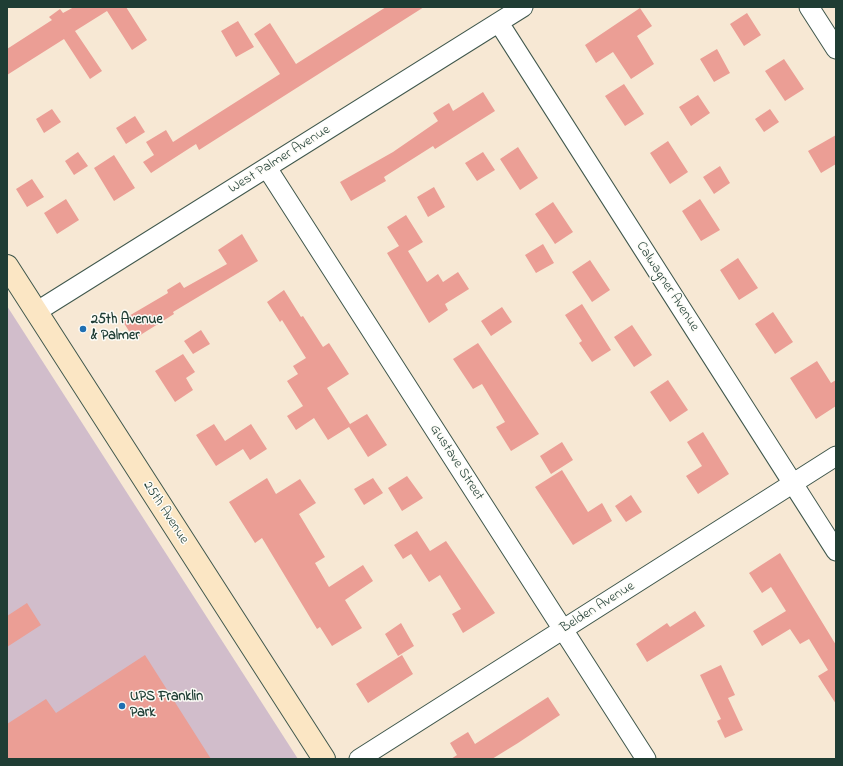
<!DOCTYPE html>
<html>
<head>
<meta charset="utf-8">
<style>
	body { margin:0 }
	#map { position:relative; width:843px; height:766px; overflow:hidden; background:#f7e8d4; font-family:"Indie Flower",sans-serif }
	canvas { display:block }
	.frame { position:absolute; inset:0; border:8px solid #1f3d34; pointer-events:none }
</style>
</head>
<body>
<div id="map">
<canvas width="843" height="766"></canvas>
<div class="frame"></div>
</div>
<script>
const ctx = document.querySelector('canvas').getContext('2d');
ctx.lineJoin = 'round';
function paint(path, color) { ctx.fillStyle = color; ctx.fill(path, 'evenodd'); }
const poly = rows => new Path2D(rows.map(r => 'M' + r).join(''));
function strokePath(path, color, width, dash) { ctx.strokeStyle = color; ctx.lineWidth = width; ctx.lineCap = dash ? 'butt' : 'round'; ctx.setLineDash(dash || []); ctx.stroke(path); }
function write(font, color, halo, rows, align = 'center') {
  ctx.font = font + ' "Indie Flower",sans-serif'; ctx.lineWidth = 3; ctx.setLineDash([]); ctx.textBaseline = 'middle'; ctx.strokeStyle = halo; ctx.fillStyle = color; for (const [text, x, y, turn = 0] of rows) {
    ctx.save(); ctx.translate(x, y); ctx.rotate((+turn || 0) * Math.PI / 180); ctx.textAlign = isNaN(turn) ? turn : align; if (halo) ctx.strokeText(text, 0, 0); ctx.fillText(text, 0, 0); ctx.restore();
  }
}
const industrial = poly([
	[7,306,298,759,7,759]
]);
const building = poly([
	[74,7,126,7,147,40,132,50,107,11,75,31,102,71,90,79,64,39,7,75,7,49,52,20,49,17,60,9,63,13],
	[386,7,424,7,199,150,196,144,151,173,143,162,154,155,146,142,166,130,173,142,280,74,254,34,270,23,296,64],
	[640,8,652,26,637,36,654,64,631,79,613,52,596,63,585,45],
	[747,13,761,35,744,46,730,24],
	[238,21,254,47,236,57,221,31],
	[717,49,730,73,714,82,700,59],
	[784,59,804,89,785,101,765,71],
	[624,84,644,114,625,126,605,96],
	[483,92,495,111,435,149,433,146,384,177,386,181,351,201,340,182,393,152,438,121,433,113,449,103,453,111],
	[698,95,710,113,691,126,679,107],
	[52,109,61,122,44,133,36,119],
	[770,109,779,122,764,132,755,119],
	[135,116,145,132,126,144,116,128],
	[836,135,836,164,821,173,808,151],
	[668,141,688,172,670,184,650,153],
	[518,147,538,178,520,190,500,159],
	[78,152,88,166,74,175,65,161],
	[483,152,495,170,477,181,465,163],
	[114,155,135,188,114,201,94,168],
	[720,166,730,183,714,194,703,177],
	[32,179,44,197,27,207,16,189],
	[434,187,445,207,428,217,417,197],
	[66,199,79,220,57,234,44,213],
	[700,199,720,230,701,241,682,211],
	[553,202,573,232,555,244,535,214],
	[406,215,423,242,408,251,427,282,438,274,443,282,458,272,469,289,445,304,448,310,429,323,387,253,399,246,387,227],
	[242,234,258,261,173,312,174,314,134,339,122,320,168,293,167,290,180,282,184,288,227,264,218,250],
	[543,244,554,263,536,273,525,255],
	[738,258,758,288,739,300,720,270],
	[590,260,610,290,592,302,572,272],
	[284,290,301,317,303,316,323,347,329,343,349,374,327,388,350,424,367,414,387,445,368,457,349,427,328,440,314,418,296,430,287,416,303,406,287,381,298,374,293,366,306,358,282,320,280,322,267,302],
	[582,304,611,350,592,362,579,343,582,341,565,315],
	[502,307,512,322,491,336,481,321],
	[773,312,793,342,775,354,755,324],
	[632,325,652,355,634,367,614,337],
	[201,330,210,344,193,354,184,341],
	[478,343,539,434,511,451,496,427,505,422,482,384,473,389,453,359],
	[183,354,195,372,186,378,193,390,175,402,155,371],
	[817,361,831,383,836,380,836,406,816,419,790,378],
	[668,380,688,410,670,422,650,392],
	[214,424,225,441,251,424,267,449,250,460,243,449,216,466,196,435],
	[703,432,729,474,698,494,686,476,702,466,687,442],
	[562,442,573,460,551,474,540,456],
	[562,470,588,512,602,503,612,521,573,545,535,487],
	[407,476,423,498,402,511,388,488],
	[267,478,276,494,300,479,316,503,299,514,325,557,315,563,329,587,363,565,373,581,345,600,362,628,332,646,320,627,317,629,262,538,255,543,229,502],
	[373,478,383,493,364,505,354,489],
	[631,495,642,512,626,522,615,506],
	[417,531,430,551,446,541,495,613,463,633,452,614,461,609,440,575,429,582,411,554,403,559,394,545],
	[780,553,836,645,836,704,818,676,828,670,809,639,800,644,790,629,762,646,753,631,786,611,771,587,762,593,749,573],
	[27,603,41,625,7,647,7,616],
	[695,611,705,626,647,662,636,644,667,623,670,627],
	[401,623,414,646,398,656,385,634],
	[145,655,211,759,7,759,7,724,46,699,56,713],
	[402,655,413,674,368,703,356,684],
	[721,665,735,695,728,698,743,730,725,738,717,721,721,719,700,675],
	[548,697,560,715,518,743,492,759,451,759,457,755,450,743,468,732,475,744]
]);
const minor = poly([
	[809,7,836,49],
	[499,23,836,551],
	[267,168,646,759],
	[36,312,523,7],
	[359,759,836,456]
]);
const secondary = poly([
	[7,266,324,759]
]);
const markers = [
	[83,329,4,"#1f6fb2"],
	[122,706,4,"#1f6fb2"]
];
const streetNames = [
	["West Palmer Avenue",280,160,-32],
	["Calwagner Avenue",667,287,57],
	["Gustave Street",456,463,57],
	["25th Avenue",165,513,57],
	["Belden Avenue",598,608,-32]
];
const poiNames = [
	["25th Avenue",91,321],
	["& Palmer",91,337],
	["UPS Franklin",130,698],
	["Park",130,714]
];
paint(industrial, '#d1bdcb');
paint(building, '#eb9e95');
strokePath(minor, '#3f574c', 21);
strokePath(secondary, '#3f574c', 24);
strokePath(minor, '#fff', 19);
strokePath(secondary, '#fbe6c4', 22);
for (const [x, y, r, color] of markers) { const dot = new Path2D(); dot.arc(x, y, r, 0, 2 * Math.PI); ctx.fillStyle = color; ctx.fill(dot); strokePath(dot, '#fdfcf7', 1.5); }
write('14px', '#1f3d34', '#fdfcf7', streetNames);
write('bold 14px', '#1f3d34', '#fdfcf7', poiNames, 'left');
</script>
</body>
</html>
